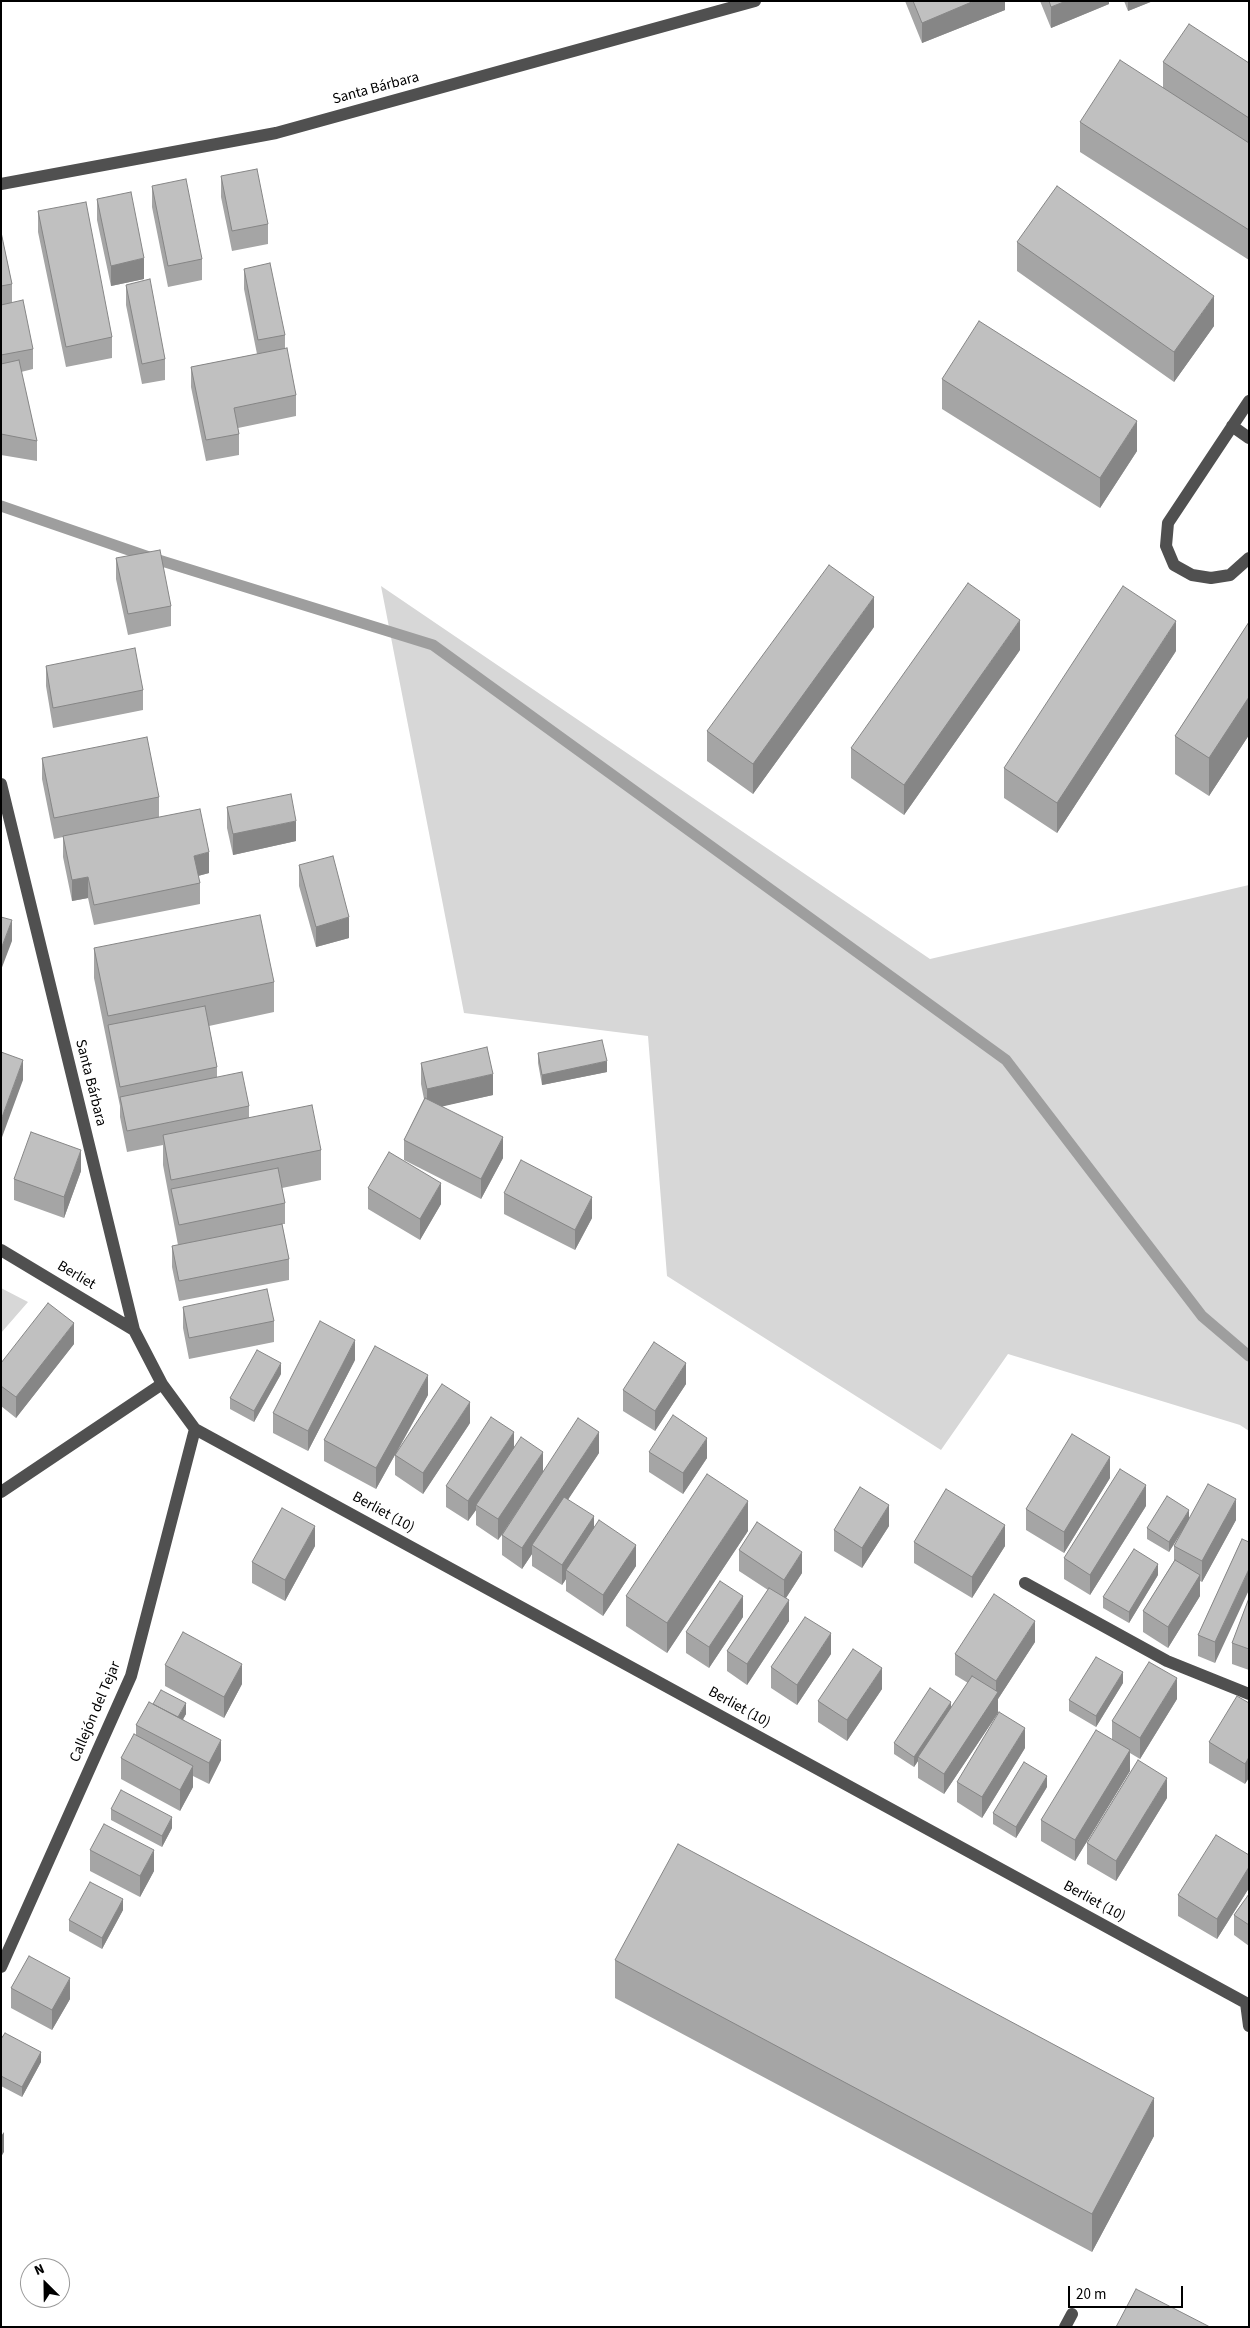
<!DOCTYPE html>
<html>
<head>
<meta charset="utf-8">
<style>
	body { margin:0 }
	#map { position:relative; width:1250px; height:2328px; overflow:hidden; background:#fff; font-family:"Source Sans 3",sans-serif }
	canvas { display:block }
	.frame { position:absolute; inset:0; border:2px solid #000; pointer-events:none }
	.north { position:absolute; left:20px; top:2258px; width:50px; height:50px; box-sizing:border-box; background:#fff; border:1px solid #999; border-radius:50%; rotate:337deg; font-size:14px; font-weight:700; line-height:20px; text-align:center; color:#000 }
	.north::after { content:''; display:block; margin:auto; width:18px; height:22px; background:#000; clip-path:polygon(50% 0,100% 100%,50% 72%,0 100%) }
	.scale { position:absolute; left:1068px; top:2286px; width:115px; height:22px; box-sizing:border-box; border:2px solid #000; border-top:0; padding-left:6px; font-size:15px; line-height:18px; white-space:nowrap; color:#000; -webkit-text-stroke:4px #fff; paint-order:stroke }
</style>
</head>
<body>
<div id="map">
<canvas width="1250" height="2328"></canvas>
<div class="frame"></div>
<div class="north">N</div>
<div class="scale">20 m</div>
</div>
<script>
const ctx = document.querySelector('canvas').getContext('2d');
ctx.lineJoin = 'round';
function paint(path, color) { ctx.fillStyle = color; ctx.fill(path, 'evenodd'); }
const poly = rows => new Path2D(rows.map(r => 'M' + r).join(''));
function strokePath(path, color, width, dash) { ctx.strokeStyle = color; ctx.lineWidth = width; ctx.lineCap = dash ? 'butt' : 'round'; ctx.setLineDash(dash || []); ctx.stroke(path); }
function write(font, color, halo, rows, align = 'center') {
  ctx.font = font + ' "Source Sans 3",sans-serif'; ctx.lineWidth = 4; ctx.setLineDash([]); ctx.textBaseline = 'middle'; ctx.strokeStyle = halo; ctx.fillStyle = color; for (const [text, x, y, turn = 0] of rows) {
    ctx.save(); ctx.translate(x, y); ctx.rotate((+turn || 0) * Math.PI / 180); ctx.textAlign = isNaN(turn) ? turn : align; if (halo) ctx.strokeText(text, 0, 0); ctx.fillText(text, 0, 0); ctx.restore();
  }
}
const green = poly([
	[381,586,930,959,1249,885,1249,1431,1240,1425,1008,1354,941,1450,667,1276,648,1036,464,1013],
	[1,1288,28,1302,1,1333]
]);
const stream = poly([
	[1,506,149,557,433,645,1006,1060,1202,1316,1249,1356]
]);
const minor = poly([
	[1,184,276,133,755,1],
	[1249,401,1168,523,1166,546,1174,565,1192,575,1211,578,1230,575,1249,558],
	[1232,426,1249,438],
	[1,784,134,1330,162,1384,195,1429,1246,2003],
	[1,1250,134,1330],
	[1,1492,162,1384],
	[1025,1583,1167,1661,1249,1694],
	[1,1967,131,1676,195,1429],
	[1246,2003,1249,2026],
	[1065,2327,1072,2314]
]);
const wall = poly([
	[905,1,1005,1,1005,10,922,43],
	[1040,1,1109,1,1109,4,1051,28],
	[1124,1,1153,1,1128,11],
	[1163,62,1249,63,1249,260,1080,152,1080,122,1163,88],
	[221,176,268,224,268,244,232,251,221,197],
	[152,186,202,259,202,280,168,287,152,207],
	[97,199,144,279,111,286,97,220],
	[38,211,112,337,112,358,66,367,38,232],
	[1,232,12,284,12,303,33,349,33,369,21,372,37,441,37,461,1,455],
	[1017,242,1214,326,1174,382,1017,271],
	[244,269,285,335,285,349,296,395,296,416,238,428,239,434,239,455,206,461,191,387,191,367,257,354,244,289],
	[126,285,165,359,165,380,142,384,126,305],
	[942,379,1137,451,1100,508,942,409],
	[116,558,171,606,171,626,128,635,116,579],
	[1249,622,1249,735,1209,796,1175,774,1175,736],
	[874,627,753,794,707,761,707,731],
	[1020,650,904,815,851,778,851,748],
	[1176,651,1057,833,1004,798,1004,768],
	[46,666,143,690,143,710,53,728,46,686],
	[42,758,159,797,159,817,209,873,198,876,200,883,200,904,94,925,88,898,72,901,63,857,63,837,54,839,42,779],
	[227,807,296,841,233,855,227,828],
	[299,865,349,938,316,947,299,886],
	[94,948,274,982,274,1012,209,1026,217,1067,217,1077,249,1106,249,1117,321,1150,321,1180,282,1188,285,1203,285,1224,282,1224,289,1259,289,1280,179,1301,172,1267,172,1246,178,1245,163,1165,163,1145,127,1152,120,1117,120,1106,94,978],
	[538,1053,607,1072,542,1085,538,1063],
	[421,1063,493,1095,442,1106,503,1158,481,1199,404,1160,404,1140,424,1099,421,1084],
	[81,1171,64,1218,14,1200,14,1179],
	[368,1188,441,1204,420,1240,368,1209],
	[504,1193,592,1218,575,1250,504,1214],
	[183,1307,274,1321,274,1342,189,1359,183,1328],
	[74,1344,16,1418,1,1406,1,1363],
	[355,1360,308,1451,273,1433,273,1413],
	[281,1374,254,1422,230,1409,230,1398],
	[686,1384,655,1431,623,1411,623,1390],
	[428,1395,397,1452,470,1423,423,1494,395,1475,395,1455,376,1489,324,1461,324,1440],
	[514,1447,543,1471,599,1453,568,1499,594,1528,636,1566,603,1616,566,1591,566,1579,562,1585,532,1566,532,1554,522,1569,502,1555,502,1535,498,1540,476,1525,476,1510,468,1521,446,1507,446,1486],
	[649,1452,707,1458,683,1494,649,1472],
	[1110,1478,1064,1553,1026,1530,1026,1509],
	[1146,1506,1090,1595,1064,1579,1064,1558],
	[1189,1519,1236,1520,1202,1582,1200,1581,1200,1596,1168,1648,1143,1632,1143,1611,1174,1561,1174,1546,1183,1529,1169,1552,1147,1539,1147,1528],
	[889,1526,862,1568,834,1551,834,1530],
	[748,1531,667,1653,626,1626,626,1596],
	[1242,1539,1215,1663,1198,1656,1198,1635],
	[914,1542,1005,1546,972,1598,914,1563],
	[315,1546,285,1601,252,1583,252,1562],
	[739,1550,802,1573,786,1598,789,1621,747,1685,727,1671,727,1651,768,1590,739,1571],
	[1158,1575,1129,1623,1103,1608,1103,1597],
	[1249,1598,1249,1670,1232,1664,1232,1643],
	[743,1617,709,1668,686,1653,686,1632],
	[1035,1642,998,1699,998,1713,944,1794,918,1778,918,1761,914,1767,894,1754,894,1743,951,1708,968,1683,955,1675,955,1654],
	[831,1654,797,1705,771,1688,771,1667],
	[165,1665,242,1684,224,1718,165,1686],
	[1123,1683,1096,1727,1069,1711,1069,1700],
	[882,1689,847,1741,818,1722,818,1701],
	[1177,1699,1140,1759,1130,1753,1130,1771,1075,1861,1041,1841,1041,1820,1112,1740,1112,1721],
	[1249,1703,1245,1784,1209,1763,1209,1742],
	[153,1704,186,1714,183,1719,221,1760,209,1784,193,1776,193,1787,180,1811,121,1779,121,1758,136,1736,136,1725],
	[1025,1748,982,1818,957,1802,957,1782],
	[1047,1787,1016,1838,993,1824,993,1813],
	[1167,1798,1116,1881,1087,1864,1087,1843],
	[111,1809,172,1828,162,1847,111,1820],
	[90,1850,154,1871,140,1897,90,1871],
	[1249,1855,1249,1888,1217,1939,1178,1916,1178,1895],
	[1249,1894,1249,1946,1234,1935,1234,1915],
	[123,1910,102,1949,69,1931,69,1920],
	[615,1960,1154,2136,1092,2252,615,1998],
	[11,1988,70,1999,52,2030,11,2008],
	[1,2039,41,2062,22,2097,1,2086]
]);
const shadedWall = poly([
	[974,1,1005,1,1005,10,922,43,922,23],
	[1066,1,1109,1,1109,4,1051,28,1051,7],
	[1128,1,1153,1,1128,11],
	[144,258,144,279,111,286,111,266],
	[1214,296,1214,326,1174,382,1174,352],
	[1137,421,1137,451,1100,508,1100,478],
	[874,597,874,627,753,794,753,764],
	[1020,620,1020,650,904,815,904,785],
	[1176,621,1176,651,1057,833,1057,803],
	[1249,697,1249,735,1209,796,1209,758],
	[296,821,296,841,233,855,233,834],
	[209,852,209,873,194,877,194,856],
	[88,877,88,898,72,901,72,880],
	[349,917,349,938,316,947,316,927],
	[12,920,12,941,1,970,1,949],
	[23,1060,23,1080,1,1140,1,1120],
	[607,1061,607,1072,542,1085,542,1075],
	[493,1074,493,1095,427,1110,427,1089],
	[503,1137,503,1158,481,1199,481,1179],
	[81,1150,81,1171,64,1218,64,1197],
	[441,1183,441,1204,420,1240,420,1219],
	[592,1197,592,1218,575,1250,575,1230],
	[74,1323,74,1344,16,1418,16,1397],
	[355,1340,355,1360,308,1451,308,1431],
	[281,1363,281,1374,254,1422,254,1411],
	[686,1363,686,1384,655,1431,655,1411],
	[428,1375,428,1395,376,1489,376,1468],
	[470,1402,470,1423,423,1494,423,1473],
	[514,1432,514,1453,476,1505,476,1510,468,1521,468,1501],
	[599,1432,599,1453,536,1548,532,1545,532,1554,522,1569,522,1548],
	[707,1438,707,1458,683,1494,683,1473],
	[543,1452,543,1472,498,1540,498,1519],
	[1110,1457,1110,1478,1064,1553,1064,1532],
	[1146,1485,1146,1506,1090,1595,1090,1575],
	[1236,1499,1236,1520,1202,1582,1202,1561],
	[748,1501,748,1531,667,1653,667,1623],
	[889,1505,889,1526,862,1568,862,1548],
	[1189,1510,1189,1520,1169,1552,1169,1542],
	[594,1516,594,1537,566,1570,566,1579,562,1585,562,1565],
	[1005,1525,1005,1546,972,1598,972,1577],
	[315,1526,315,1546,285,1601,285,1580],
	[636,1545,636,1566,603,1616,603,1595],
	[802,1552,802,1573,784,1601,784,1580],
	[1158,1564,1158,1575,1129,1623,1129,1612],
	[1249,1569,1249,1590,1215,1663,1215,1642],
	[1200,1575,1200,1596,1168,1648,1168,1627],
	[743,1596,743,1617,709,1668,709,1647],
	[789,1600,789,1621,747,1685,747,1664],
	[1035,1621,1035,1642,998,1699,998,1713,944,1794,944,1774,996,1695,996,1681],
	[831,1633,831,1654,797,1705,797,1685],
	[242,1664,242,1684,224,1718,224,1697],
	[882,1668,882,1689,847,1741,847,1720],
	[1123,1672,1123,1683,1096,1727,1096,1716],
	[1177,1678,1177,1699,1140,1759,1140,1738],
	[951,1702,951,1712,918,1757,918,1761,914,1767,914,1757],
	[186,1703,186,1714,174,1735,174,1725],
	[1025,1728,1025,1748,982,1818,982,1797],
	[221,1740,221,1760,209,1784,209,1763],
	[1130,1750,1130,1771,1075,1861,1075,1840],
	[1249,1757,1249,1778,1245,1784,1245,1764],
	[193,1766,193,1787,180,1811,180,1790],
	[1047,1776,1047,1787,1016,1838,1016,1827],
	[1167,1778,1167,1798,1116,1881,1116,1861],
	[172,1817,172,1828,162,1847,162,1836],
	[154,1850,154,1871,140,1897,140,1876],
	[1249,1867,1249,1888,1217,1939,1217,1919],
	[123,1899,123,1910,102,1949,102,1938],
	[70,1978,70,1999,52,2030,52,2010],
	[41,2052,41,2062,22,2097,22,2087],
	[1154,2098,1154,2136,1092,2252,1092,2214],
	[4,2132,4,2152,1,2157,1,2136]
]);
const building = poly([
	[913,1,974,1,922,23,913,1],
	[1049,1,1066,1,1051,7,1049,1],
	[1189,24,1249,63,1249,118,1163,62,1189,24],
	[1120,60,1249,143,1249,230,1080,122,1120,60],
	[257,169,268,224,232,231,221,176,257,169],
	[186,179,202,259,168,266,152,186,186,179],
	[1057,186,1214,296,1174,352,1017,242,1057,186],
	[131,192,144,258,111,266,97,199,131,192],
	[86,202,112,337,66,347,38,211,86,202],
	[1,232,12,284,1,286,1,232],
	[270,263,285,335,258,340,244,269,270,263],
	[150,279,165,359,142,364,126,285,150,279],
	[23,300,33,349,1,355,1,305,23,300],
	[979,321,1137,421,1100,478,942,379,979,321],
	[287,348,296,395,234,408,239,434,206,440,191,367,287,348],
	[19,360,37,441,1,434,1,364,19,360],
	[160,550,171,606,128,614,116,558,160,550],
	[829,565,874,597,753,764,707,731,829,565],
	[968,583,1020,620,904,785,851,748,968,583],
	[1123,586,1176,621,1057,803,1004,768,1123,586],
	[1249,622,1249,697,1209,758,1175,736,1249,622],
	[135,648,143,690,53,708,46,666,135,648],
	[147,737,159,797,54,818,42,758,147,737],
	[291,794,296,821,233,834,227,807,291,794],
	[200,809,209,852,194,856,200,883,94,905,88,877,72,880,63,836,200,809],
	[333,856,349,917,316,927,299,865,333,856],
	[260,915,274,982,108,1016,94,948,260,915],
	[1,917,12,920,1,949,1,917],
	[205,1006,217,1067,120,1087,108,1025,205,1006],
	[602,1040,607,1061,542,1075,538,1053,602,1040],
	[487,1047,493,1074,427,1089,421,1063,487,1047],
	[1,1052,23,1060,1,1120,1,1052],
	[242,1072,249,1106,127,1131,120,1097,242,1072],
	[425,1098,503,1137,481,1179,404,1140,425,1098],
	[312,1105,321,1150,171,1180,163,1135,312,1105],
	[31,1132,81,1150,64,1197,14,1179,31,1132],
	[389,1152,441,1183,420,1219,368,1188,389,1152],
	[521,1160,592,1197,575,1230,504,1193,521,1160],
	[278,1168,285,1203,179,1225,171,1189,278,1168],
	[282,1224,289,1259,179,1281,172,1246,282,1224],
	[267,1289,274,1321,189,1338,183,1307,267,1289],
	[48,1303,74,1323,16,1397,1,1386,1,1363,48,1303],
	[320,1321,355,1340,308,1431,273,1413,320,1321],
	[654,1342,686,1363,655,1411,623,1390,654,1342],
	[375,1346,428,1375,376,1468,324,1440,375,1346],
	[257,1350,281,1363,254,1411,230,1398,257,1350],
	[442,1384,470,1402,423,1473,395,1455,442,1384],
	[673,1415,707,1438,683,1473,649,1452,673,1415],
	[491,1417,514,1432,468,1501,446,1486,491,1417],
	[578,1418,599,1432,522,1548,502,1535,578,1418],
	[1072,1434,1110,1457,1064,1532,1026,1509,1072,1434],
	[521,1437,543,1452,498,1519,476,1505,521,1437],
	[1120,1469,1146,1485,1090,1575,1064,1558,1120,1469],
	[707,1474,748,1501,667,1623,626,1596,707,1474],
	[1208,1484,1236,1499,1202,1561,1174,1546,1208,1484],
	[860,1487,889,1505,862,1548,834,1530,860,1487],
	[946,1489,1005,1525,972,1577,914,1542,946,1489],
	[1167,1496,1189,1510,1169,1542,1147,1528,1167,1496],
	[564,1497,594,1516,562,1565,532,1545,564,1497],
	[282,1508,315,1526,285,1580,252,1562,282,1508],
	[599,1520,636,1545,603,1595,566,1570,599,1520],
	[757,1522,802,1552,784,1580,739,1550,757,1522],
	[1242,1539,1249,1542,1249,1569,1215,1642,1198,1635,1242,1539],
	[1134,1549,1158,1564,1129,1612,1103,1597,1134,1549],
	[1175,1560,1200,1575,1168,1627,1143,1611,1175,1560],
	[720,1581,743,1596,709,1647,686,1632,720,1581],
	[769,1588,789,1600,747,1664,727,1651,769,1588],
	[994,1594,1035,1621,996,1681,955,1654,994,1594],
	[1249,1598,1249,1649,1232,1643,1249,1598],
	[805,1617,831,1633,797,1685,771,1667,805,1617],
	[183,1632,242,1664,224,1697,165,1665,183,1632],
	[853,1649,882,1668,847,1720,818,1701,853,1649],
	[1096,1657,1123,1672,1096,1716,1069,1700,1096,1657],
	[1149,1662,1177,1678,1140,1738,1112,1721,1149,1662],
	[972,1676,998,1692,944,1774,918,1757,972,1676],
	[930,1688,951,1702,914,1757,894,1743,930,1688],
	[161,1690,186,1703,178,1717,153,1704,161,1690],
	[1237,1696,1249,1703,1249,1757,1245,1764,1209,1742,1237,1696],
	[149,1702,221,1740,209,1763,136,1725,149,1702],
	[999,1712,1025,1728,982,1797,957,1782,999,1712],
	[1096,1730,1130,1750,1075,1840,1041,1820,1096,1730],
	[134,1734,193,1766,180,1790,121,1758,134,1734],
	[1138,1760,1167,1778,1116,1861,1087,1843,1138,1760],
	[1024,1762,1047,1776,1016,1827,993,1813,1024,1762],
	[121,1790,172,1817,162,1836,111,1809,121,1790],
	[104,1824,154,1850,140,1876,90,1850,104,1824],
	[1216,1835,1249,1855,1249,1867,1217,1919,1178,1895,1216,1835],
	[678,1844,1154,2098,1092,2214,615,1960,678,1844],
	[90,1882,123,1899,102,1938,69,1920,90,1882],
	[1249,1894,1249,1925,1234,1915,1249,1894],
	[29,1956,70,1978,52,2010,11,1988,29,1956],
	[5,2033,41,2052,22,2087,1,2076,1,2039,5,2033],
	[1136,2289,1210,2327,1116,2327,1136,2289]
]);
const streetNames = [
	["Santa Bárbara",376,89,-15],
	["Santa Bárbara",90,1083,76],
	["Berliet",76,1276,31],
	["Berliet (10)",383,1513,29],
	["Berliet (10)",739,1708,29],
	["Callejón del Tejar",96,1712,-67],
	["Berliet (10)",1094,1902,29]
];
paint(green, '#d7d7d7');
strokePath(stream, '#9e9e9e', 11);
strokePath(minor, '#505050', 12);
paint(wall, '#a5a5a5');
paint(shadedWall, '#868686');
paint(building, '#c0c0c0');
strokePath(building, '#868686', 1);
write('15px', '#000', '#fff', streetNames);
</script>
</body>
</html>
